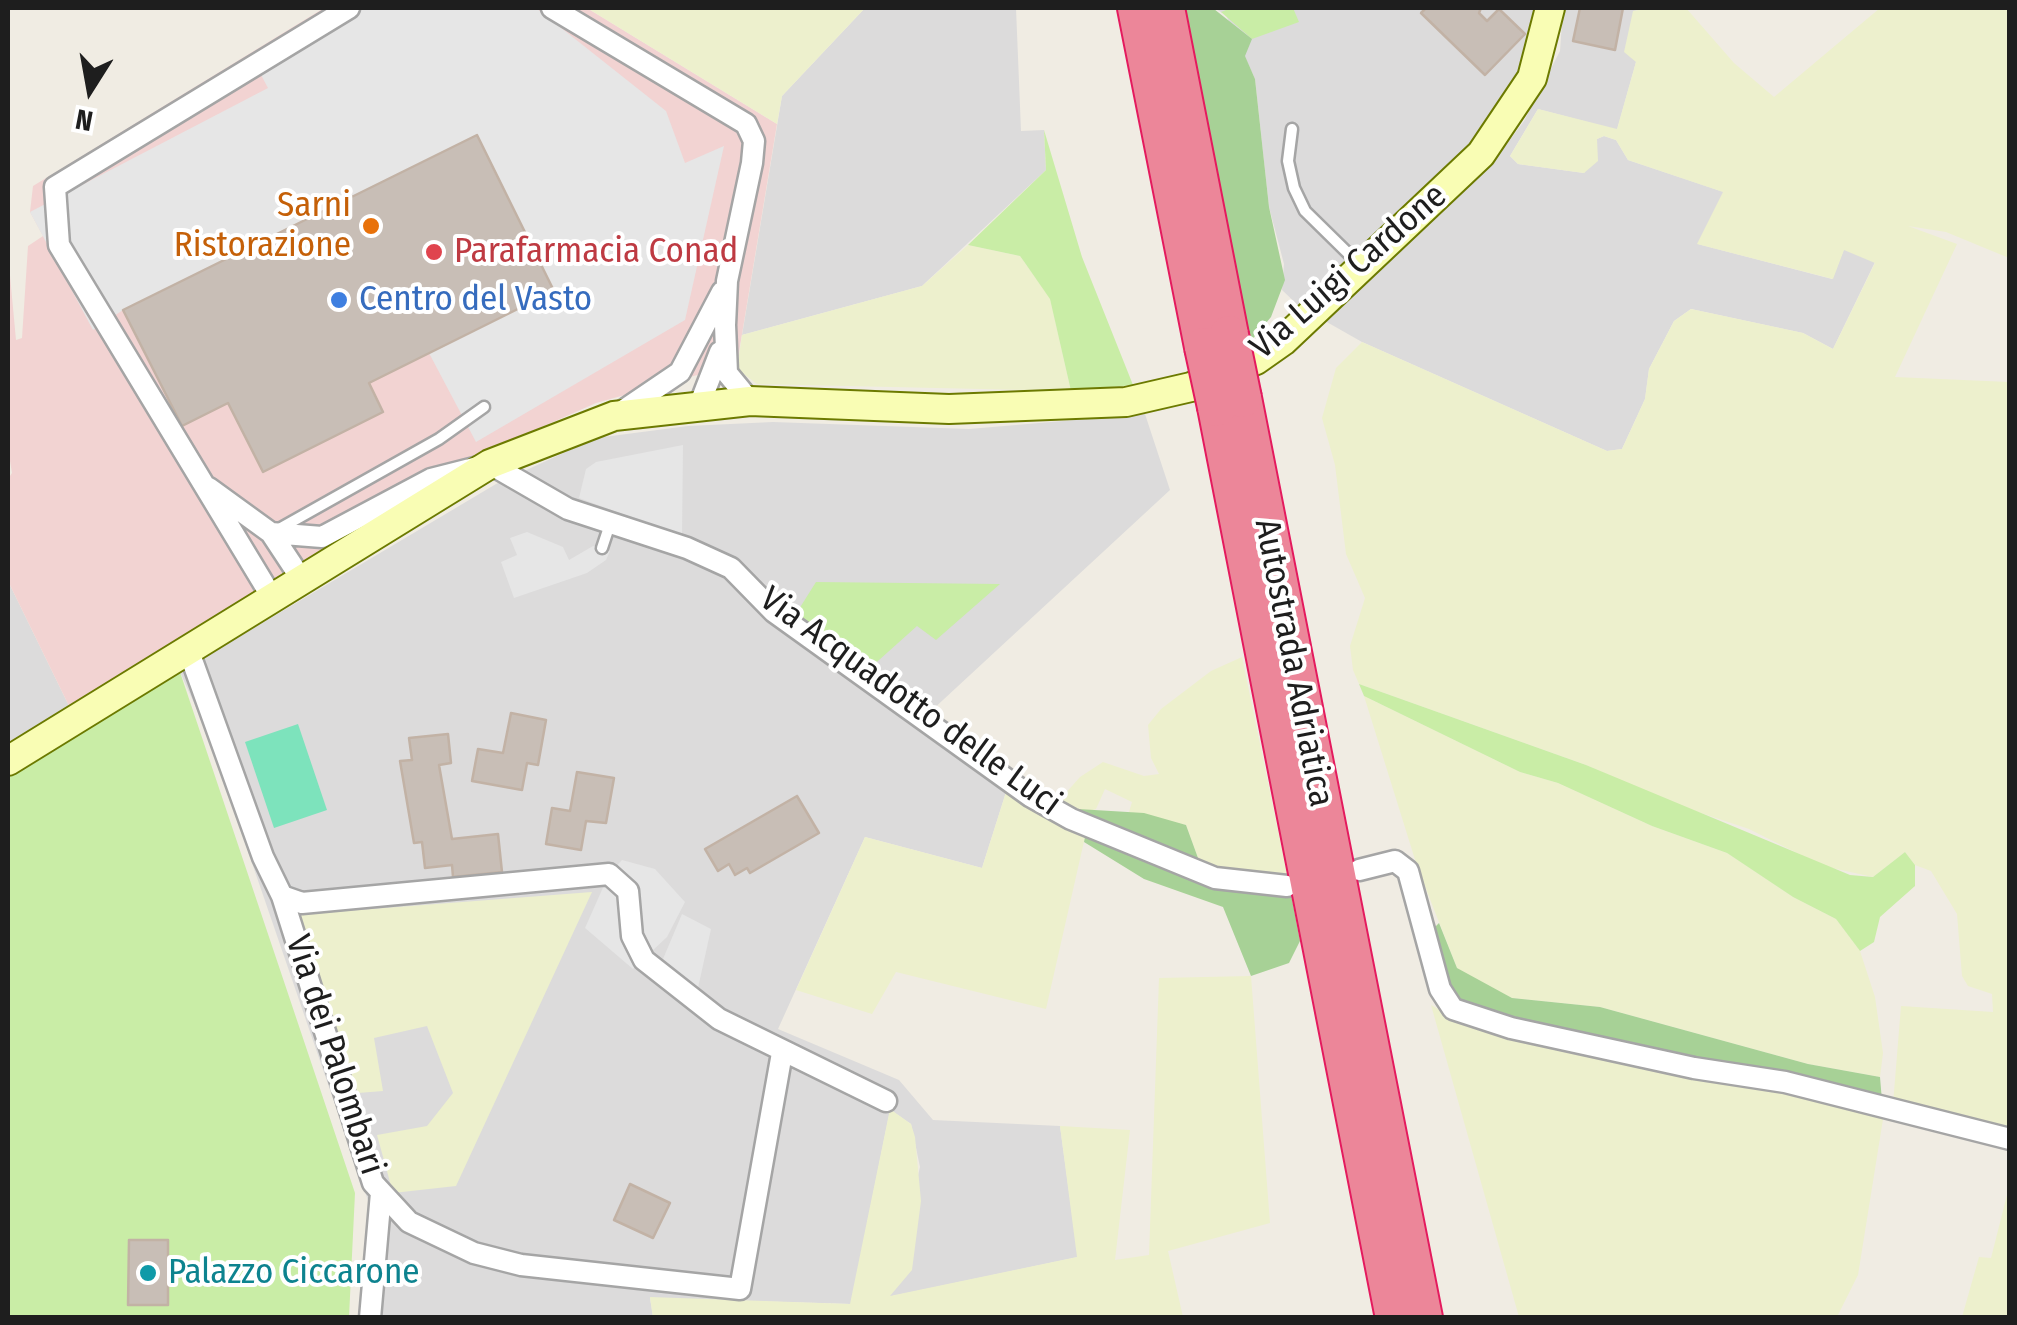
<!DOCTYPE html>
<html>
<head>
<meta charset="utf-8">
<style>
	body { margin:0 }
	#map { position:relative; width:2017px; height:1325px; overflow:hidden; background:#f0ece3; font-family:"Fira Sans Condensed",sans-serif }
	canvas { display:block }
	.frame { position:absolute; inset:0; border:10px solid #1e1e1e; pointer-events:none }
	.north { position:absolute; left:40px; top:40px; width:100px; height:100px; -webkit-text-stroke:8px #fff; paint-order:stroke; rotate:191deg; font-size:28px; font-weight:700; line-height:40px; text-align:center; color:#1e1e1e }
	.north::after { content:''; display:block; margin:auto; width:35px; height:45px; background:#1e1e1e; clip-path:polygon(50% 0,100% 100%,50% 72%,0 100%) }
</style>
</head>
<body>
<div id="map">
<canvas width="2017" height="1325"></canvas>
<div class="frame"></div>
<div class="north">N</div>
</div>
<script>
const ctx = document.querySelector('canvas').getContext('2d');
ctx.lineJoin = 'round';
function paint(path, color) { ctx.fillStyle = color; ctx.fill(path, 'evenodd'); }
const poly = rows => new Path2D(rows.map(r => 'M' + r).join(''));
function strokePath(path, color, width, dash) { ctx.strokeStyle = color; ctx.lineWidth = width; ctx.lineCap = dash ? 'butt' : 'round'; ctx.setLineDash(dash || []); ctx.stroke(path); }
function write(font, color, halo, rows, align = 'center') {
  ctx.font = font + ' "Fira Sans Condensed",sans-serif'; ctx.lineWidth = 8; ctx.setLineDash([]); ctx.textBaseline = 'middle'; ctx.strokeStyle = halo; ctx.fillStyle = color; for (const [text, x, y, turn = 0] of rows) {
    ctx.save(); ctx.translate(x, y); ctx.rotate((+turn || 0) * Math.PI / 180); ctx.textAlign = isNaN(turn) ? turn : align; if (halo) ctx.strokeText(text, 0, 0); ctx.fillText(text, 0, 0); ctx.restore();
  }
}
const residential = poly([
	[865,8,1016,8,1021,131,1044,130,1046,170,922,286,742,335,782,96],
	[1535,8,1518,80,1458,162,1302,309,1282,290,1284,264,1269,207,1255,79,1226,15,1214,8],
	[1563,8,1652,8,1633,11,1636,62,1617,130,1538,109,1510,156,1518,164,1584,173,1597,139,1604,136,1616,140,1628,160,1724,192,1698,244,1832,279,1844,249,1875,262,1833,349,1803,333,1691,309,1674,321,1649,369,1645,399,1622,449,1607,451,1362,342,1325,321,1498,156,1524,121,1560,51],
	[1145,414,1170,490,930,712,1007,789,982,868,865,837,778,1029,899,1080,933,1120,1060,1126,1078,1257,888,1297,920,1167,911,1124,890,1110,851,1304,650,1298,653,1317,370,1317,375,1221,207,732,180,672,496,484,596,438,688,426,773,422,969,429],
	[8,581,70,708,8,742]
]);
const commercial = poly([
	[324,8,587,8,777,124,737,364,596,403,483,453,70,708,8,581,8,479,12,473,8,449,8,254,16,340,22,338,28,246,43,236,30,212,33,186]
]);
const farmland = poly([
	[587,8,865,8,782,96,777,124],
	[1652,8,1686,8,1734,63,1774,97,1880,8,2009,8,2009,258,1946,232,1908,226,1957,244,1895,377,2009,382,2009,1135,1893,1104,1901,1006,1993,1012,1992,994,1968,986,1962,976,1957,914,1931,871,1915,865,1905,852,1873,877,1823,866,1749,829,1674,804,1586,765,1359,684,1353,670,1350,646,1365,598,1346,554,1335,465,1322,418,1336,368,1362,342,1607,451,1622,449,1645,399,1649,369,1674,321,1691,309,1803,333,1833,349,1875,263,1844,250,1833,279,1697,244,1723,192,1628,160,1616,140,1604,136,1597,139,1598,161,1584,173,1518,164,1510,156,1538,109,1617,129,1636,62,1624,52,1633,11],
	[968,245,1020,256,1050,298,1071,391,757,384,737,369,742,335,922,286],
	[1242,657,1288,879,1202,869,1186,825,1129,812,1132,802,1105,789,1096,809,1076,816,1056,804,1080,777,1103,762,1144,776,1159,774,1151,758,1148,725,1161,709,1211,671],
	[1364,696,1520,772,1558,783,1652,826,1727,853,1793,897,1836,919,1860,951,1875,997,1883,1053,1880,1077,1808,1064,1600,1007,1512,998,1469,977,1457,968,1417,866],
	[1007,789,1085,837,1046,1009,896,972,872,1014,796,990,865,837,982,868],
	[592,892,456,1186,393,1193,377,1135,427,1126,453,1093,427,1026,374,1038,383,1091,358,1093,340,1081,294,915],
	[1251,976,1270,1223,1168,1251,1183,1317,653,1318,650,1297,850,1304,890,1109,911,1124,915,1137,921,1201,912,1270,890,1296,1077,1257,1060,1126,1130,1130,1115,1260,1149,1255,1159,978],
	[1431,1005,1458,1020,1508,1036,1884,1113,1858,1275,1837,1317,1519,1317],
	[2009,1187,2009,1317,1962,1317,1979,1257,1991,1258]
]);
const grass = poly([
	[1231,8,1293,8,1299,22,1252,39,1221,12],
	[1044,130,1082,257,1133,385,1071,391,1050,299,1025,263,1020,256,968,245,1046,170],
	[816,582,1000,584,936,640,917,626,869,669,794,617],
	[180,672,355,1193,349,1317,8,1317,8,772],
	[1359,684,1586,765,1850,875,1873,877,1905,852,1915,865,1915,886,1880,917,1874,942,1860,951,1836,919,1793,897,1727,853,1652,826,1558,783,1520,772,1364,696]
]);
const forest = poly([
	[1184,9,1214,9,1252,39,1245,56,1255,79,1269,207,1285,280,1271,317,1250,342],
	[1078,809,1144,813,1186,825,1202,869,1290,889,1300,941,1289,963,1251,976,1223,907,1144,879,1084,842,1085,837,1072,829],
	[1439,923,1457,968,1512,998,1600,1007,1808,1064,1880,1077,1882,1101,1600,1042,1459,1003,1444,990,1431,931]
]);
const pitch = poly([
	[298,724,327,810,274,828,245,742]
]);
const parking = poly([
	[361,8,536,8,666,111,685,163,724,146,685,320,476,442,429,353,554,290,477,135,123,310,93,330,30,212,268,88,253,60],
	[683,445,682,536,579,498,586,469,596,462],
	[527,532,563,547,569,560,593,546,610,551,606,560,587,573,514,598,501,562,517,555,510,538],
	[622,860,655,869,685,902,667,937,633,969,585,928,609,874],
	[682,914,711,929,698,988,663,959]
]);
const building = poly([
	[1426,8,1481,8,1479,13,1487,21,1499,9,1525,34,1485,75,1421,13,1426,8],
	[1580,8,1623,8,1615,50,1573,41,1580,8],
	[477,135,554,291,369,383,383,412,263,472,228,403,182,426,123,310,477,135],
	[511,713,546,720,538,765,527,763,522,790,472,781,478,749,503,753,511,713],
	[448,734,451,763,439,765,452,839,498,834,502,872,453,877,452,865,425,868,422,842,414,843,400,761,412,760,409,738,448,734],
	[577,772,614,778,606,823,586,821,581,850,546,844,552,808,570,811,577,772],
	[797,796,819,833,750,873,747,868,735,875,729,864,718,871,705,849,797,796],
	[630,1184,670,1203,653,1238,614,1220,630,1184],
	[129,1240,168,1240,168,1305,128,1305,129,1240]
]);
const service = poly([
	[1292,129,1288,161,1294,188,1305,211,1361,266],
	[279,529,439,439,484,407],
	[602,548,610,524]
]);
const minor = poly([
	[552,8,746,124,754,141,752,163,727,281,725,325,727,373,750,401],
	[699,406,720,352],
	[618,414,680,372,722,292],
	[209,488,271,533,302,580],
	[271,533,322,537,431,479,490,464,568,509,687,548,731,568,774,612,1030,796,1071,819,1215,878,1287,886],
	[273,599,59,245,55,187,349,8],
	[188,649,263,857,282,896,302,903,609,874,628,891,632,936,644,960,719,1019,886,1101],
	[1359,870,1395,861,1408,871,1440,989,1453,1009,1511,1028,1694,1068,1785,1082,2010,1139],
	[282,896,373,1183,409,1222,474,1253,521,1265,740,1289,782,1053],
	[370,1318,381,1193]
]);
const secondary = poly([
	[8,761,490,464,614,416,750,401,949,409,1126,402,1191,387,1256,360,1283,341,1481,154,1532,78,1550,8]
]);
const motorway = poly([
	[1137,8,1204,347],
	[1165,8,1229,335],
	[1242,398,1423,1318],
	[1217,407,1395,1318]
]);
const motorwayBridge = poly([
	[1229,335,1242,398],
	[1204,347,1217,407]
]);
const markers = [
	[371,226,10,"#e8710a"],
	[434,252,10,"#e0444e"],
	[339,300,10,"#3f7fe0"],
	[148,1273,10,"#0f9aa8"]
];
const foodNames = [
	["Sarni",351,206],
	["Ristorazione",351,246]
];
const healthNames = [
	["Parafarmacia Conad",454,252]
];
const streetNames = [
	["Via Luigi Cardone",1349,272,-41],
	["Autostrada Adriatica",1293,663,79],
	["Via Acquadotto delle Luci",910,702,36],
	["Via dei Palombari",334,1055,72]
];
const shopNames = [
	["Centro del Vasto",359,300]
];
const cultureNames = [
	["Palazzo Ciccarone",168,1273]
];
paint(residential, '#dcdbdb');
paint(commercial, '#f2d3d2');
paint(farmland, '#edf0cd');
paint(grass, '#c9eda6');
paint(forest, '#a7d196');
paint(pitch, '#7de3bc');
paint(parking, '#e6e6e6');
paint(building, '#c8beb6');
strokePath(building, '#c2b2a5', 2.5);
strokePath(service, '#a5a5a5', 15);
strokePath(minor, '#a5a5a5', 25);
strokePath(secondary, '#6c7a00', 32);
strokePath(motorway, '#e41a5e', 42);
strokePath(service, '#fff', 10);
strokePath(minor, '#fff', 20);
strokePath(secondary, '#f9fdb4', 28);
strokePath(motorway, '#ec8699', 38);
strokePath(motorwayBridge, '#e41a5e', 42, []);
strokePath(motorwayBridge, '#ec8699', 38);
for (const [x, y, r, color] of markers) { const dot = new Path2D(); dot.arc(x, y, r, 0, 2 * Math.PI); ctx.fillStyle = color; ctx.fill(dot); strokePath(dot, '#fff', 4); }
write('35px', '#c56008', '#fff', foodNames, 'right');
write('35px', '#be3a42', '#fff', healthNames, 'left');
write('35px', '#1e1e1e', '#fff', streetNames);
write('35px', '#366cbe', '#fff', shopNames, 'left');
write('35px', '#0d838f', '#fff', cultureNames, 'left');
</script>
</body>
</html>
